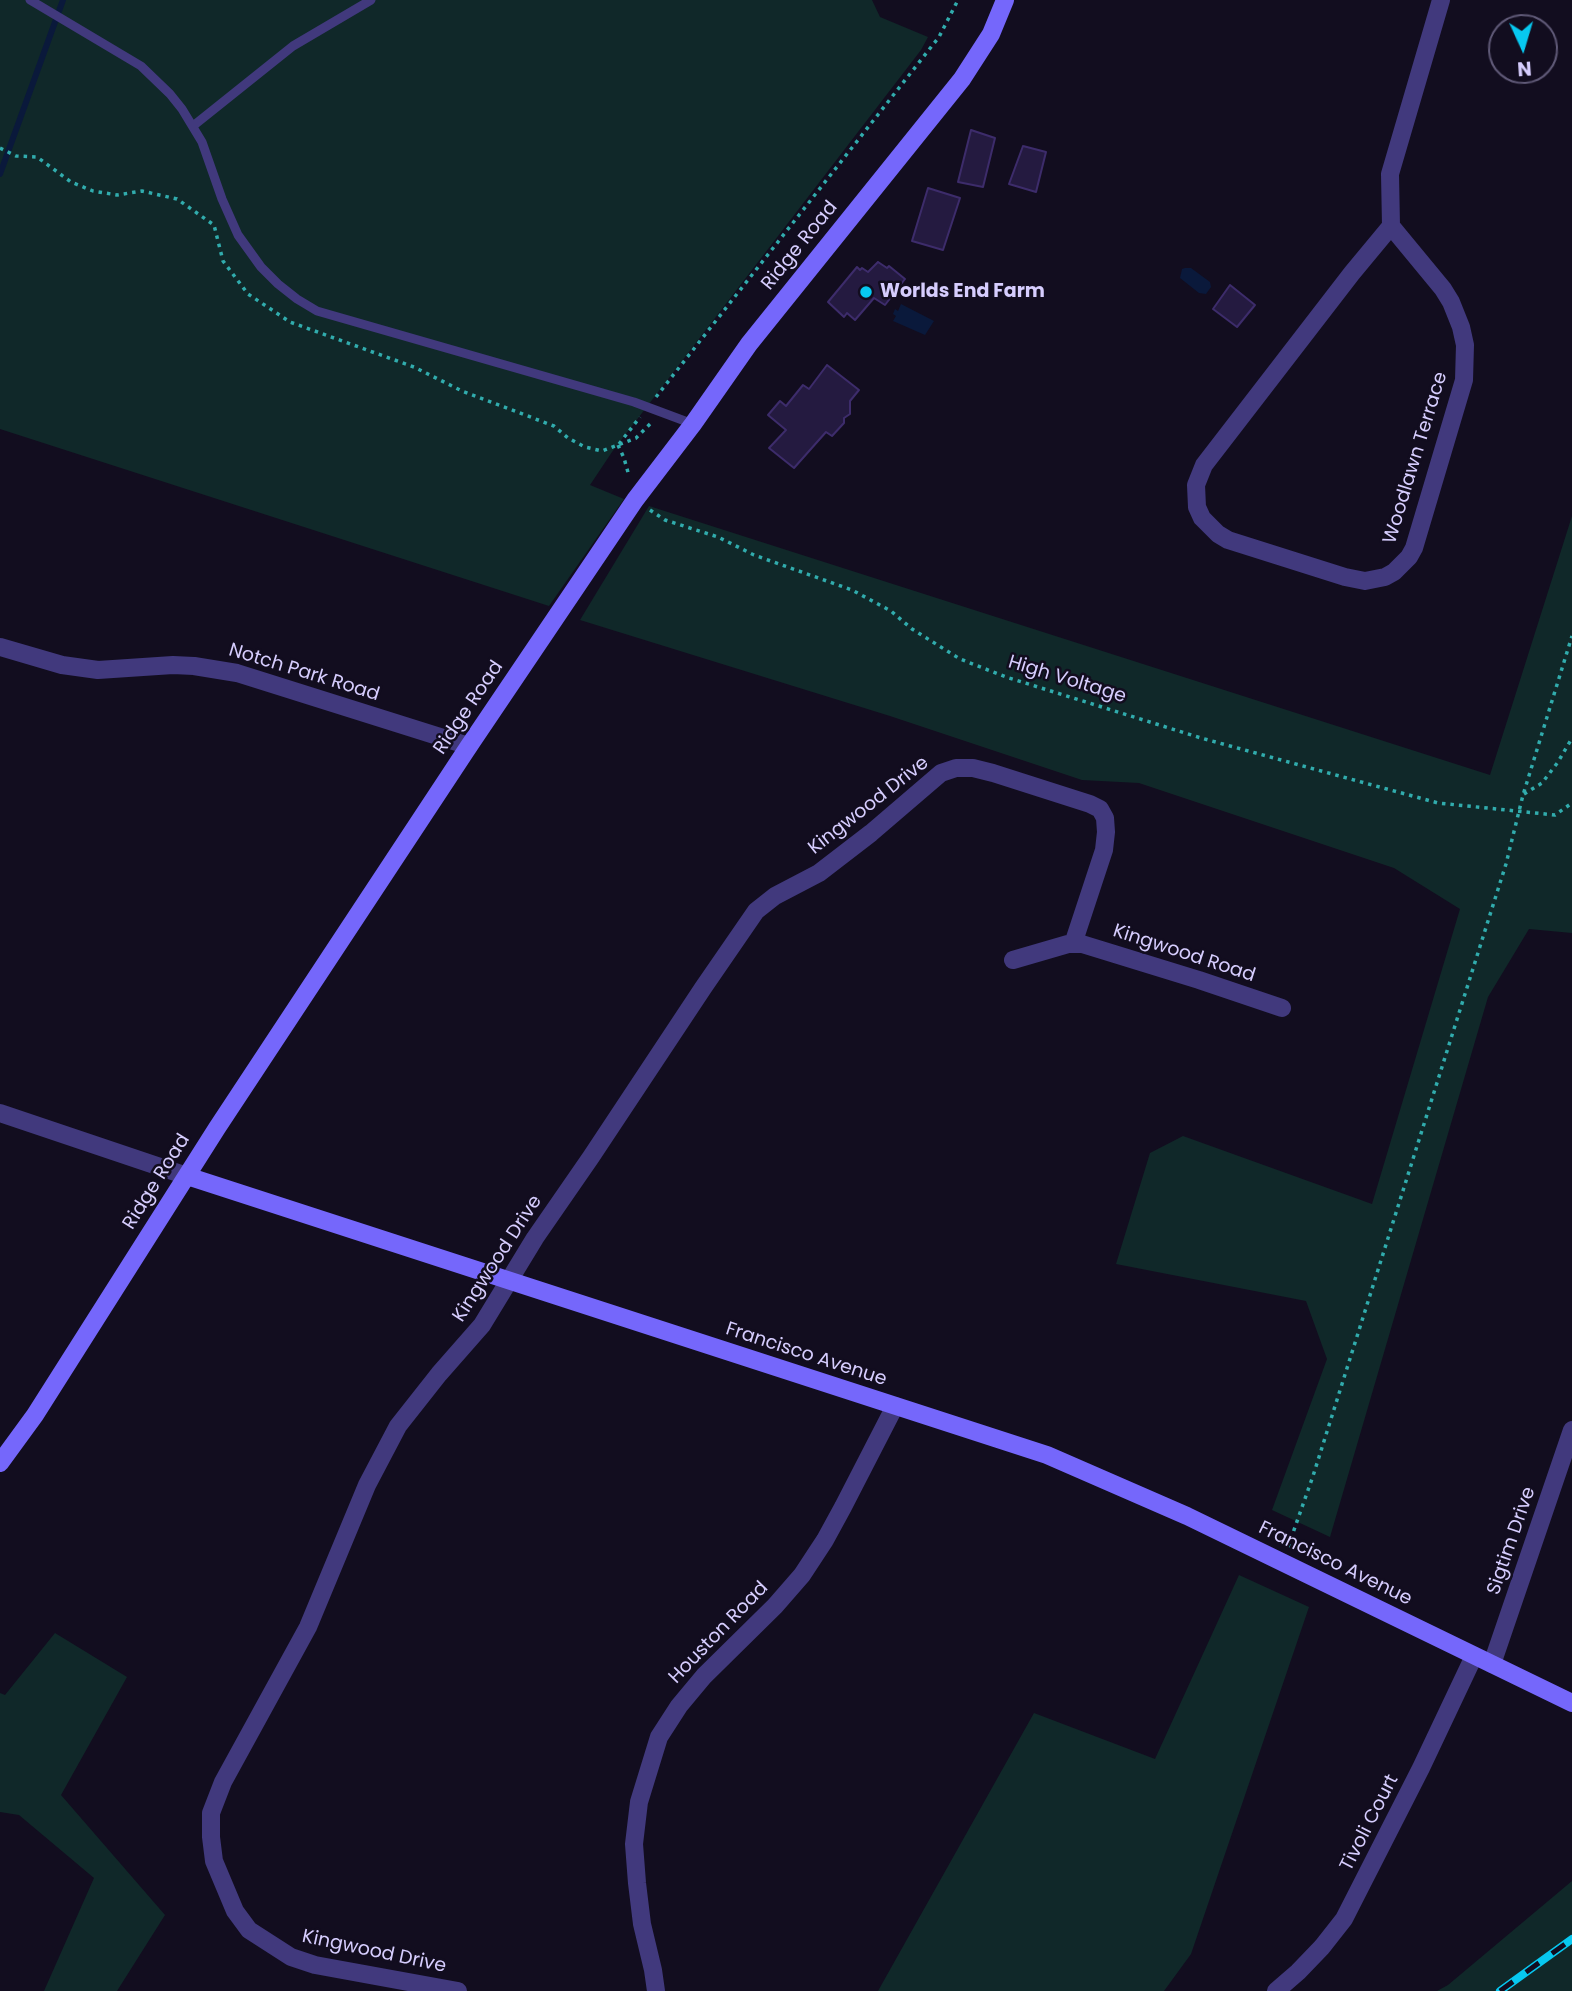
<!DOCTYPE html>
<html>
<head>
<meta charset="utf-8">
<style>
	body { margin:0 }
	#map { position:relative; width:1572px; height:1991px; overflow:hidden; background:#120d1f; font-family:Poppins,sans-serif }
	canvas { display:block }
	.north { position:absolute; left:1488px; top:14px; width:70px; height:70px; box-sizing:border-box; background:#120d1f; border:2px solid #605a78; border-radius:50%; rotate:176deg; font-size:19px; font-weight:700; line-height:28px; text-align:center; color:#d6cdfe }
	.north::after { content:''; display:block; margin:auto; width:24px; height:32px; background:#07c8f0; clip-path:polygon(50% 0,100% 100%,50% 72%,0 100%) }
</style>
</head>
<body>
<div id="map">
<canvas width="1572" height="1991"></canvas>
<div class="north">N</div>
</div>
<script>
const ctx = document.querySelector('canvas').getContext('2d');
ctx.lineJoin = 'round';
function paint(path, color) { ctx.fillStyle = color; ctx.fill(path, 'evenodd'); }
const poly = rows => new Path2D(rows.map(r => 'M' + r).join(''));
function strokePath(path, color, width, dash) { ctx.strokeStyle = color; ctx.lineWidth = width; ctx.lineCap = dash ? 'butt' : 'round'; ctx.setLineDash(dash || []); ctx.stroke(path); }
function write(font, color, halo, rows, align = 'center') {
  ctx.font = font + ' Poppins,sans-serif'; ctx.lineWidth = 5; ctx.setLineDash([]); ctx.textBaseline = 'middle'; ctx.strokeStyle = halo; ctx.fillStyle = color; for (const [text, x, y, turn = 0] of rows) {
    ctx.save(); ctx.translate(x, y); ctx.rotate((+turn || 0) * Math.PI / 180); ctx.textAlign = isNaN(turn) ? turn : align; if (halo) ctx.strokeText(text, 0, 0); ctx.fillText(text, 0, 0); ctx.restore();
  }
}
const green = poly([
	[0,0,872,0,880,17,928,37,921,50,612,452,590,485,624,499,549,606,0,429],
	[649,506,1490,775,1572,516,1572,933,1529,929,1488,997,1330,1537,1272,1510,1327,1359,1306,1301,1116,1264,1150,1153,1183,1136,1372,1204,1460,909,1394,868,1139,783,1082,780,890,716,580,620],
	[1239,1575,1309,1607,1191,1954,1164,1991,878,1991,1034,1713,1155,1759],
	[55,1633,127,1677,61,1795,165,1915,117,1991,44,1991,94,1878,19,1815,0,1812,0,1693,5,1695],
	[1572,1881,1572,1991,1437,1991,1448,1985]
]);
const water = poly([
	[1185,268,1191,268,1210,282,1211,287,1206,294,1199,293,1180,278,1182,269],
	[901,304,934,321,925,335,893,321,896,316,893,314,895,309,898,311]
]);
const stream = poly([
	[0,174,63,0]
]);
const building = poly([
	[971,130,995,138,983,187,958,182,971,130],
	[1023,146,1046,152,1036,192,1009,184,1023,146],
	[928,188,960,198,943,250,912,241,928,188],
	[878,262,887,268,889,266,905,279,885,305,874,298,855,320,847,313,844,317,828,302,857,267,860,270,862,268,868,272,878,262],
	[1230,285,1255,305,1237,327,1213,309,1230,285],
	[827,365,859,390,850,401,850,414,844,418,844,423,832,436,826,432,794,468,769,448,786,430,768,415,780,401,786,406,803,385,809,389,827,365]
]);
const path = poly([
	[0,148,16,156,37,157,71,182,93,191,117,195,142,191,177,199,214,225,223,261,248,294,290,322,414,367,462,391,554,426,568,438,585,447,602,451,618,445,636,438,651,423],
	[656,397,939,37,958,0],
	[619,444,640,417],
	[618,445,624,458,629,476],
	[650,510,665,520,718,537,754,555,852,590,891,611,912,629,960,659,1006,677,1201,738,1438,803,1555,815,1572,803],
	[1524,794,1542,783,1558,762,1572,738],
	[1288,1547,1313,1476,1506,864,1523,795,1572,636]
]);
const service = poly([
	[30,0,141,66,170,94,182,109,202,142,222,199,238,235,261,267,278,284,297,299,317,311,634,402,693,424],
	[193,126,293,46,371,0]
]);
const minor = poly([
	[1391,226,1352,273,1204,465,1196,485,1197,507,1202,518,1218,534,1228,540,1345,577,1365,581,1385,577,1394,572,1409,557,1414,548,1464,380,1465,345,1461,327,1451,302,1443,289,1391,226,1390,174,1441,0],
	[0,647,62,665,98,670,173,665,194,666,237,673,469,746],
	[1013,960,1068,944,1082,944,1199,980,1282,1008],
	[1492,1664,1572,1430],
	[458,1991,315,1965,291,1957,249,1930,235,1911,214,1861,211,1837,211,1813,223,1782,308,1627,367,1485,398,1426,439,1374,482,1325,535,1238,591,1157,703,988,756,911,775,896,819,873,871,833,941,773,956,768,973,768,993,773,1090,804,1100,809,1105,818,1106,832,1104,850,1073,944],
	[656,1991,653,1970,642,1924,637,1883,634,1844,639,1802,659,1737,679,1706,704,1676,775,1606,802,1575,825,1540,843,1507,895,1406],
	[1276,1991,1298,1972,1322,1947,1344,1919,1421,1768,1474,1656]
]);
const tertiary = poly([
	[0,1113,187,1176]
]);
const secondary = poly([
	[187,1176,1047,1455,1187,1516,1572,1703],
	[0,1463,35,1415,217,1128,469,746,635,500,693,424,749,344,962,79,991,34,1005,0]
]);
const rail = poly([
	[1500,1991,1572,1939]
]);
const markers = [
	[866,292,7,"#07c8f0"]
];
const streetNames = [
	["Ridge Road",800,246,-51],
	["Woodlawn Terrace",1416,458,-73],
	["Notch Park Road",304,673,17],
	["High Voltage",1067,680,17],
	["Ridge Road",469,708,-56],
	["Kingwood Drive",869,806,-38],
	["Kingwood Road",1184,954,18],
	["Ridge Road",157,1182,-58],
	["Kingwood Drive",498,1259,-57],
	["Francisco Avenue",806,1355,18],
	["Sigtim Drive",1512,1541,-71],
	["Francisco Avenue",1335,1564,26],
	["Houston Road",719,1633,-46],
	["Tivoli Court",1370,1823,-63],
	["Kingwood Drive",374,1952,12]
];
const poiNames = [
	["Worlds End Farm",880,292]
];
paint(green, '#102829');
paint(water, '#0a193b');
strokePath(stream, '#0a193b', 6);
paint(building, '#241a40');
strokePath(building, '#3d2c6b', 2);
strokePath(path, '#31acad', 3.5, [3.5, 5]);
strokePath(service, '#41397d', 9);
strokePath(minor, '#41397d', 18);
strokePath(tertiary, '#41397d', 18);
strokePath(secondary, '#7567fb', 18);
strokePath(rail, '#07c8f0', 8);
strokePath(rail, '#120d1f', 5, [16]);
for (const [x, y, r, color] of markers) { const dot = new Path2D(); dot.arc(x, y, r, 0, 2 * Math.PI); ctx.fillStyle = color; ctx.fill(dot); strokePath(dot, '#120d1f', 2.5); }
write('19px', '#d6cdfe', '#120d1f', streetNames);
write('bold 19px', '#d6cdfe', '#120d1f', poiNames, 'left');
</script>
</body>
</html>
